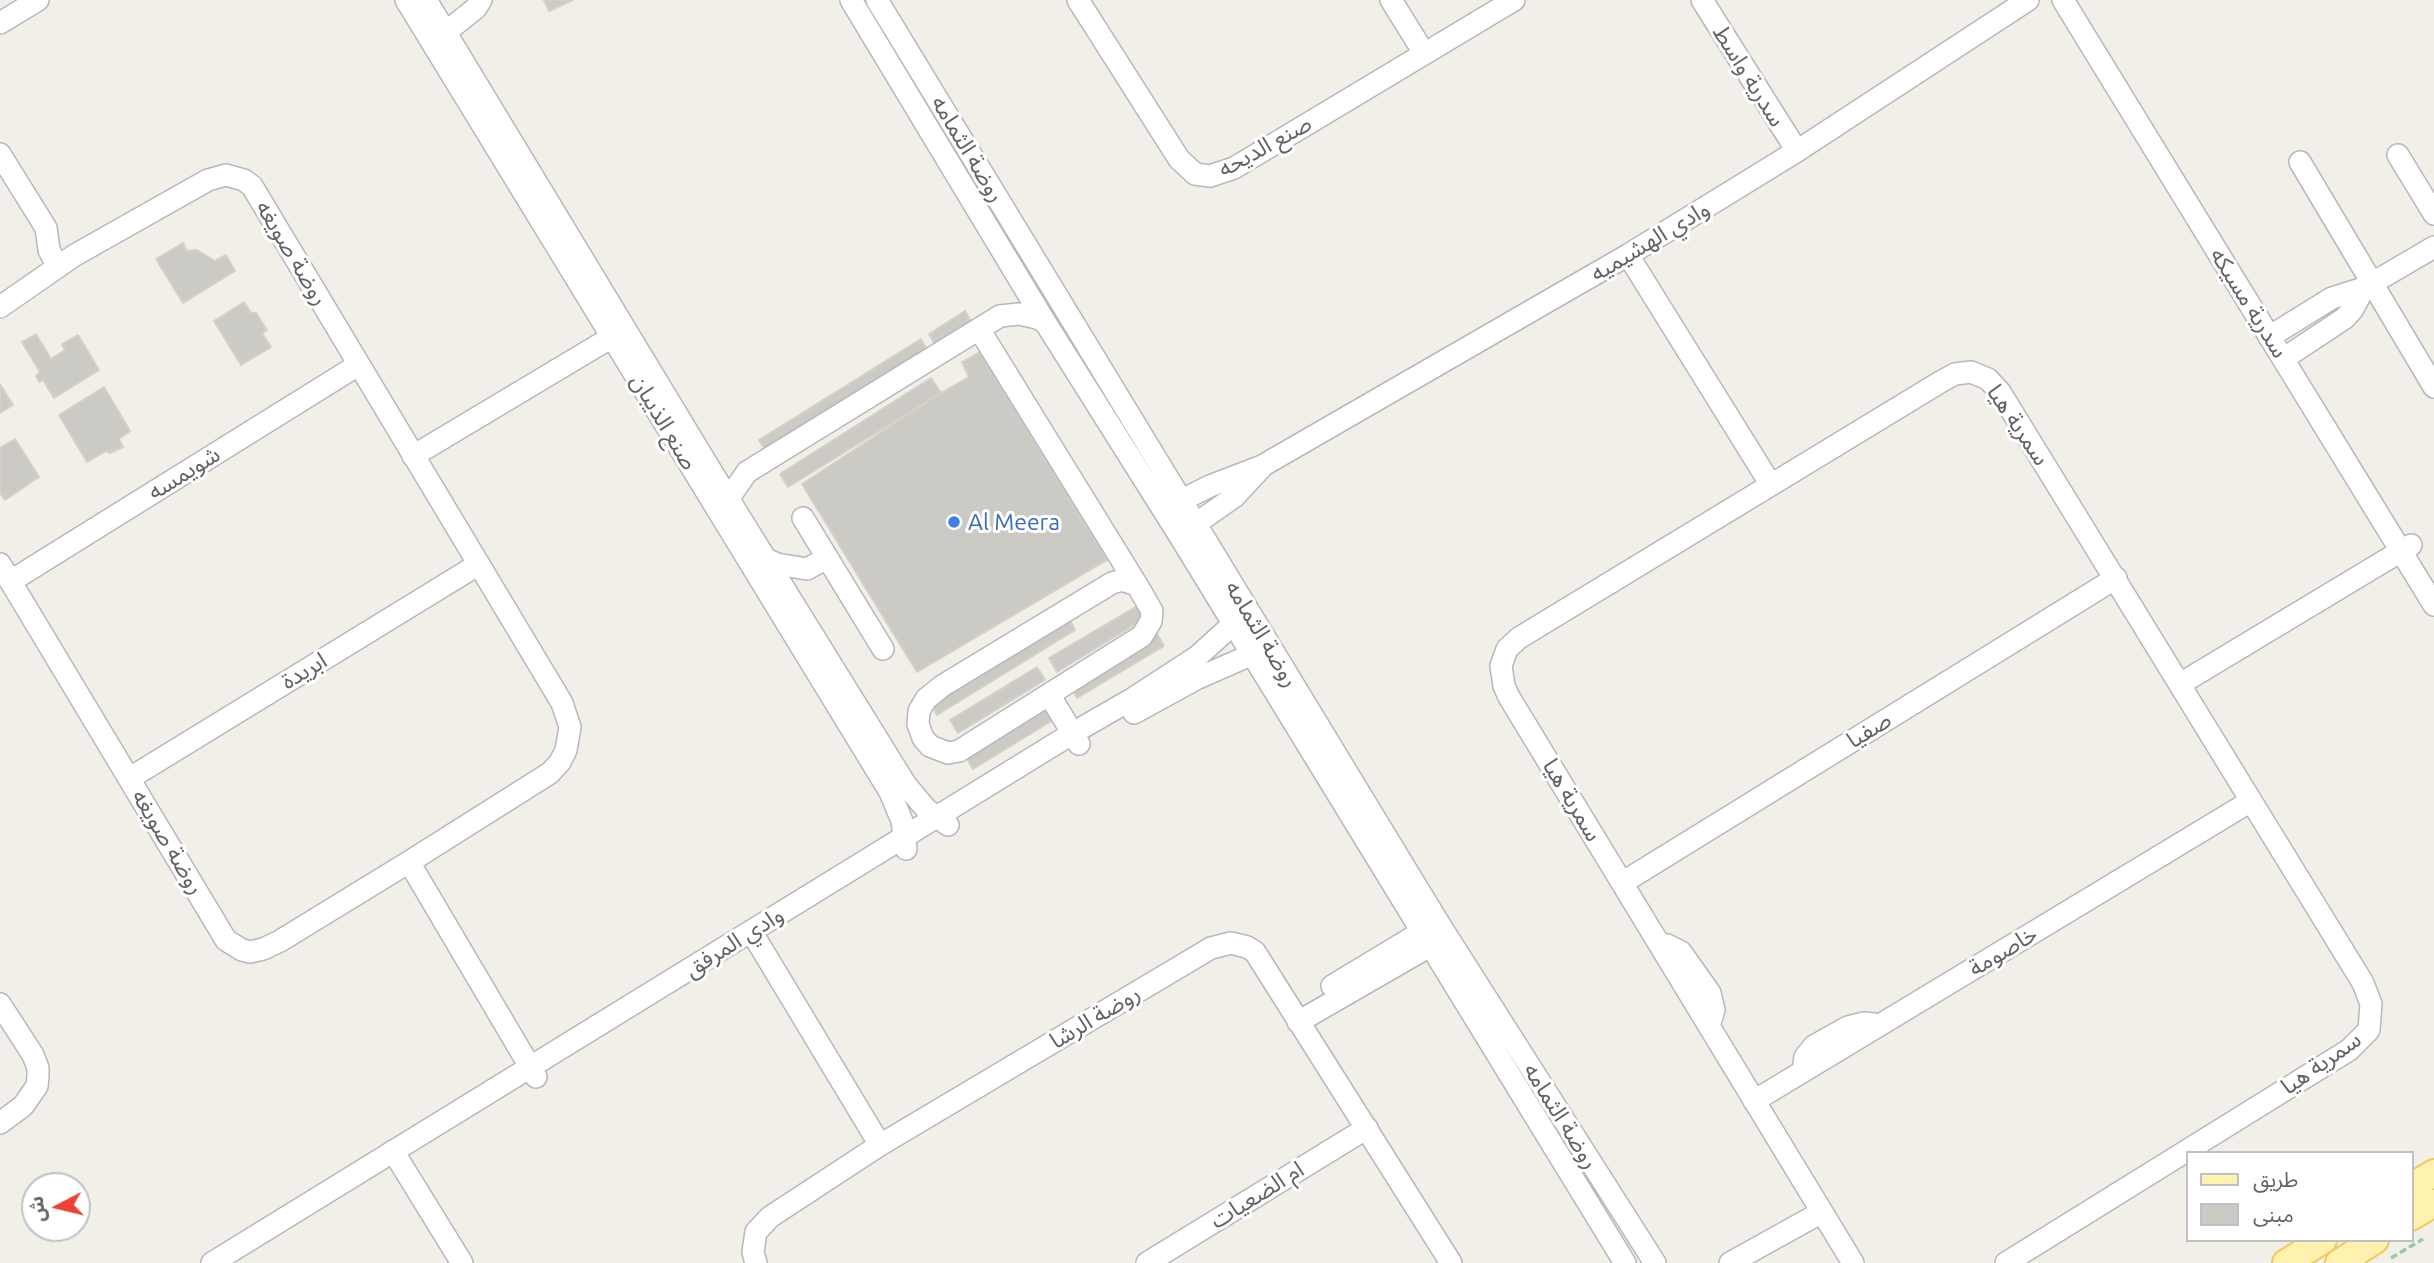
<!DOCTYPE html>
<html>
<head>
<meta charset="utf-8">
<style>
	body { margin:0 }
	#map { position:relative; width:2434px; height:1263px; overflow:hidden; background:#f1efe8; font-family:Ubuntu,"Noto Sans Arabic",sans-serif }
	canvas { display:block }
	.legend { position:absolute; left:2186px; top:1151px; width:228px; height:91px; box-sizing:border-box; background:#fff; border:2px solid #bfc1c3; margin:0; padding:9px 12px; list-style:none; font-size:21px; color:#5f6368 }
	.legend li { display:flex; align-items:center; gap:14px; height:35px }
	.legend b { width:35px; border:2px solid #bfc1c3 }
	.north { position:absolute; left:21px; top:1172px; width:70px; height:70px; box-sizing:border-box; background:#fff; border:2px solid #bfc1c3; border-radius:50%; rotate:263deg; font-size:19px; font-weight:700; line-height:28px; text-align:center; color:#5f6368 }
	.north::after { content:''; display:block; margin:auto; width:24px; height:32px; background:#ea4335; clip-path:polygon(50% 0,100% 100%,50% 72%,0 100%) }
</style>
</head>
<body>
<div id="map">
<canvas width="2434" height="1263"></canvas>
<ul class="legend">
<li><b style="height:9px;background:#fff2af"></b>طريق</li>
<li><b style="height:19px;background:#cccac5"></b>مبنى</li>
</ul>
<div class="north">ش</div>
</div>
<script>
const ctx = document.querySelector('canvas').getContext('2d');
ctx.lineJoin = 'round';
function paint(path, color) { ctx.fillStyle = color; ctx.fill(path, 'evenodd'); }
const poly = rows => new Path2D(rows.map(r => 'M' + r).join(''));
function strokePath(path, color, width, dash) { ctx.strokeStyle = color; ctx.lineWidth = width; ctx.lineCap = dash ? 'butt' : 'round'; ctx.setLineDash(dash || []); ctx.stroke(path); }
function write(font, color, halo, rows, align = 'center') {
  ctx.font = font + ' Ubuntu,"Noto Sans Arabic",sans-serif'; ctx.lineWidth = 6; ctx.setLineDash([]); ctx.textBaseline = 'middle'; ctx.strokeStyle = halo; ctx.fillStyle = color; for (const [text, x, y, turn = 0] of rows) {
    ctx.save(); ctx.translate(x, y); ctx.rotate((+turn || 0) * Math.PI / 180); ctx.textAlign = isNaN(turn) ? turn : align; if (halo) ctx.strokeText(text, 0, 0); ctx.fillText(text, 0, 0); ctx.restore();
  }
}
const building = poly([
	[544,0,573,0,549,11,544,0],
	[183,243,187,251,197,250,215,261,226,255,235,271,183,303,156,259,183,243],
	[244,302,251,313,256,313,267,330,262,333,271,347,241,365,214,321,244,302],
	[965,311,973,325,937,348,929,334,965,311],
	[36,334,51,359,65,350,62,344,78,335,99,370,54,398,43,380,39,382,36,376,40,372,22,342,36,334],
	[921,339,929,354,767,453,759,440,921,339],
	[980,352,1107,560,917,672,802,484,941,393,969,377,962,362,980,352],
	[931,378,941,393,788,487,780,474,931,378],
	[0,384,13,405,0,413,0,384],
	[104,387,130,431,119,439,123,447,110,453,106,451,87,462,59,415,104,387],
	[15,439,39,477,5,500,0,493,0,448,15,439],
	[1137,606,1144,619,1057,672,1049,658,1137,606],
	[1068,616,1075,630,937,715,930,701,1068,616],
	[1156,632,1164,646,1077,698,1070,685,1156,632],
	[1037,667,1045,680,958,733,950,720,1037,667],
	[1044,705,1053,720,973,769,965,755,1044,705]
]);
const path = poly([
	[2391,1258,2423,1239]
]);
const minor = poly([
	[406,0,890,792,902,821,906,849],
	[426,0,713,474,906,785,926,809,948,825],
	[851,0,1045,322,1179,535,1625,1263],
	[877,0,1438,922,1655,1263],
	[1078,0,1179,159,1195,174,1210,176,1234,168,1514,0],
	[1391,0,1424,53],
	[1702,0,1797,151],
	[2063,0,2434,605],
	[0,23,38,0],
	[446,32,476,8,481,0],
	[0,154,46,228,49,250,57,266],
	[2398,155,2434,214],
	[2300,162,2434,387],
	[1628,255,1771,485],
	[0,307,75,255,208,180,226,175,244,180,252,186,562,703,570,727,566,750,560,762,550,773,409,862,280,941,263,949,250,952,242,950,226,940,0,564],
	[979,329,1137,585],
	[2269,337,2332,298,2364,288,2434,247],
	[2283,359,2345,318,2353,309,2364,288],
	[413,456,622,331],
	[731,503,731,495,747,472,1000,316,1019,314,1037,318,1045,322],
	[1172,505,1210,486,1262,466,1628,255,1797,151,2028,0],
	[803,518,883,649],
	[1184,532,1234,497,1261,468],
	[766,559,777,564,807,569,827,558],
	[1122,580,1137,585,1152,611,1151,621,1142,636,959,751,948,753,930,746,923,738,918,724,919,711,926,699,942,686,1112,583,1122,580],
	[11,581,358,365],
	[2180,684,2411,545],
	[1050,696,1079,744],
	[1134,713,1196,679,1262,650],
	[130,778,479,564],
	[409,862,536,1077],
	[1622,883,2116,578],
	[751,931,880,1145],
	[1659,944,1667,945,1681,952,1710,993,1714,1010,1709,1026],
	[1332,986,1433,925],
	[0,1004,33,1055,38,1068,38,1076,37,1086,23,1106,0,1123],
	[1298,1022,1442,939],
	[1803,1071,1805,1057,1814,1046,1848,1027,1864,1023,1874,1024],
	[1754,1101,2251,801],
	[393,1151,462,1263],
	[212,1263,1073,733,1132,699,1198,656,1241,617],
	[756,1263,753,1252,756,1232,770,1217,880,1145,1211,948,1231,943,1247,947,1255,952,1451,1263],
	[1147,1263,1367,1128],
	[1730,1263,1822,1212],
	[1853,1263,1509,697,1504,686,1501,666,1507,649,1519,638,1942,381,1955,374,1971,372,1988,379,2000,392,2363,983,2371,1004,2369,1030,2349,1050,2006,1263]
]);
const major = poly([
	[2411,1187,2434,1173],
	[2411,1217,2434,1203],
	[2286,1263,2323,1240],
	[2339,1263,2375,1240]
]);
const markers = [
	[954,522,7,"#3f7fe0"]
];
const streetNames = [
	["سدرية واسط",1749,76,58],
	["صنع الديحه",1265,146,-29],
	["روضة الثمامه",968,149,59],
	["وادي الهشيميه",1650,241,-31],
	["روضة صويغه",292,253,59],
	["سدرية مسيكه",2249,303,58],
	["صنع الذيبان",664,422,59],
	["سمرية هيا",2018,425,56],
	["شويمسه",184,473,-32],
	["روضة الثمامه",1262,634,59],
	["ابريدة",304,671,-31],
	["صفيا",1869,730,-32],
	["سمرية هيا",1572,800,59],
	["روضة صويغه",168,842,59],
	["وادي المرفق",734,942,-32],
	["خاصومة",2003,951,-31],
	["روضة الرشا",1095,1017,-31],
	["سمرية هيا",2321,1063,-35],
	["روضة الثمامه",1561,1116,58],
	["ام الضعيات",1257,1195,-32]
];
const shopNames = [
	["Al Meera",968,522]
];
paint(building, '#cccac5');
strokePath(building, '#d6d1c6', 2);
strokePath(minor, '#b5b8bc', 24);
strokePath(major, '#f2c960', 30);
strokePath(path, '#9cc7a9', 3.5, [7, 3.5]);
strokePath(minor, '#fff', 21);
strokePath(major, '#fff2af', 26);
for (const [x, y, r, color] of markers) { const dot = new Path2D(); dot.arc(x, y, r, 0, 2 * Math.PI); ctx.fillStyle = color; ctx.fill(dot); strokePath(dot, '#fff', 2.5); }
write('23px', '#5f6368', '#fff', streetNames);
write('23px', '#366cbe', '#fff', shopNames, 'left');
</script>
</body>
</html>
